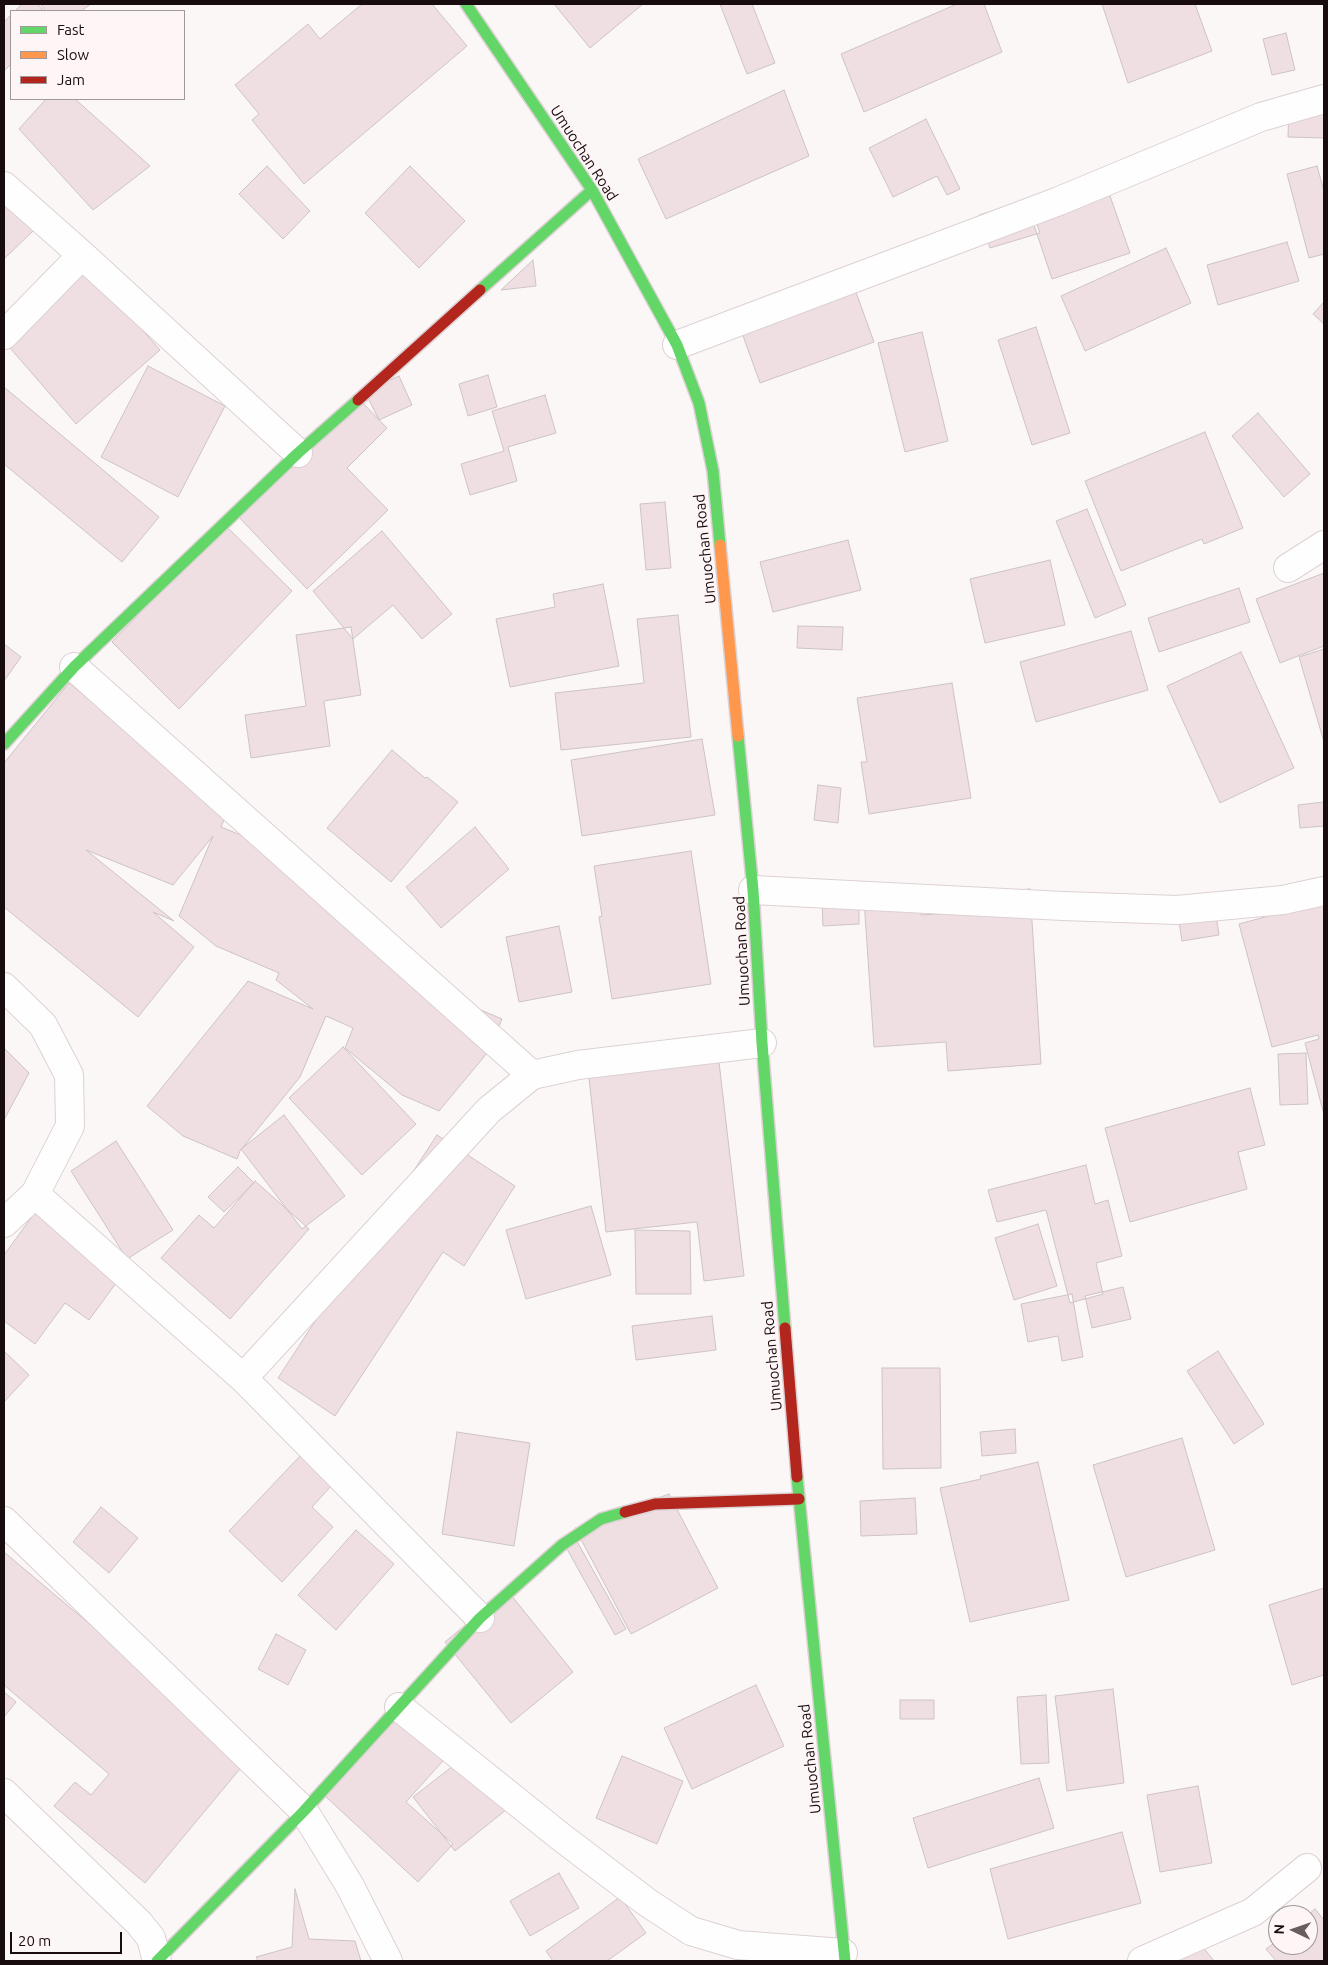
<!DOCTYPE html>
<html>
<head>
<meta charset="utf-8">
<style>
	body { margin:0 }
	#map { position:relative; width:1328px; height:1965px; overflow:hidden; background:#fcf7f7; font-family:Ubuntu,sans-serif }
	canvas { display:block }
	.frame { position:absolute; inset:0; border:5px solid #190c0f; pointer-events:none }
	.legend { position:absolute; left:10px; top:10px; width:175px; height:90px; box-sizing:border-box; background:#fef5f6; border:1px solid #a2989a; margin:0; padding:6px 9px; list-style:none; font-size:15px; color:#190c0f }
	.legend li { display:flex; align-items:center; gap:10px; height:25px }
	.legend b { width:25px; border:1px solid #a2989a }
	.north { position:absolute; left:1268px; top:1905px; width:50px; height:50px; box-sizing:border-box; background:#fef5f6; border:1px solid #a2989a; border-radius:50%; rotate:273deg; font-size:14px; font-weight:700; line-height:20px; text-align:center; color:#190c0f }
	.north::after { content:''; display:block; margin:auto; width:18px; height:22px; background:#685e60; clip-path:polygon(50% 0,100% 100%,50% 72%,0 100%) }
	.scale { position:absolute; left:10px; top:1932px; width:112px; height:22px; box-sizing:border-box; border:2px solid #190c0f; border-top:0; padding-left:6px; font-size:15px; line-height:18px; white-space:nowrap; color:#190c0f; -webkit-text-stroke:4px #fef5f6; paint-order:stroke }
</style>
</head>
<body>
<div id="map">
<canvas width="1328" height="1965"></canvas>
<div class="frame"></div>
<ul class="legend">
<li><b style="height:6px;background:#63d668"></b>Fast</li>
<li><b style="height:6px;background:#ff974d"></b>Slow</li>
<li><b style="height:6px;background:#b3261e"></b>Jam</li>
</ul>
<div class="north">N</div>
<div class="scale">20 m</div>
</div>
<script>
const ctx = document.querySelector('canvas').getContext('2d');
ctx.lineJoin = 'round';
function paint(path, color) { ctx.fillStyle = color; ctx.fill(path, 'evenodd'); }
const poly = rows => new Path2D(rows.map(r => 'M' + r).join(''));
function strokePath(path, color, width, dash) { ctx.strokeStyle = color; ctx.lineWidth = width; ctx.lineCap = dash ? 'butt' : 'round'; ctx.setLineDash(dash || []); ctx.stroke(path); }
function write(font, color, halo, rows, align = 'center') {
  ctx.font = font + ' Ubuntu,sans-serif'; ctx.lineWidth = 4.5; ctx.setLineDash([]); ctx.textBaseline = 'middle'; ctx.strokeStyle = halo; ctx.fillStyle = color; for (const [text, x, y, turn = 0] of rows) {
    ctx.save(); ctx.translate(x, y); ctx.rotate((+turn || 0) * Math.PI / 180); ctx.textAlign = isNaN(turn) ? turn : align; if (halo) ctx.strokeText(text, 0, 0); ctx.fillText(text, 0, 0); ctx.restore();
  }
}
const building = poly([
	[22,4,37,4,44,11,15,11,22,4],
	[40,4,91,4,81,11,46,11,40,4],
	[362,4,432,4,467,46,304,184,252,120,259,114,235,85,308,24,320,39,362,4],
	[554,4,643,4,590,48,554,4],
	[720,4,752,4,775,63,747,74,720,4],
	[957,4,984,4,1002,52,864,112,841,54,957,4],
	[1102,4,1195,4,1212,51,1128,83,1102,4],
	[11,15,11,64,4,71,4,22,11,15],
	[1286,33,1295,70,1272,75,1263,39,1286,33],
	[784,90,809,156,666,219,638,159,784,90],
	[46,99,75,99,150,166,93,210,19,129,46,99],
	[1289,104,1324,105,1324,138,1288,137,1289,104],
	[926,119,960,189,947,195,937,176,893,197,869,148,926,119],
	[267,166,310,211,283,239,239,194,267,166],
	[410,166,465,221,419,268,365,213,410,166],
	[1317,166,1324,191,1324,254,1309,258,1287,174,1317,166],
	[1109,193,1130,253,1052,279,1032,219,1109,193],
	[4,200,35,229,4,259,4,200],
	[1029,200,1040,233,990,248,979,215,1029,200],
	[1287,242,1299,281,1218,305,1207,265,1287,242],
	[1166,248,1191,303,1085,351,1061,296,1166,248],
	[80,258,160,350,76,424,4,341,80,258],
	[533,260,536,286,501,290,533,260],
	[852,281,874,342,760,383,738,322,852,281],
	[1324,302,1324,324,1313,314,1324,302],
	[1036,327,1070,433,1032,445,998,340,1036,327],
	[922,332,948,441,905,452,878,343,922,332],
	[148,366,225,406,178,497,101,457,148,366],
	[488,375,497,407,468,416,459,384,488,375],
	[399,376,412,405,379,420,365,392,399,376],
	[4,387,159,517,122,562,4,464,4,387],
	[545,395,556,433,508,447,517,481,470,495,461,464,504,451,492,411,545,395],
	[356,396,387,428,347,468,388,510,307,589,236,514,356,396],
	[1258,413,1310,474,1284,497,1232,436,1258,413],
	[1205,432,1243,528,1204,544,1202,539,1121,571,1085,481,1205,432],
	[665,502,671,568,646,570,640,504,665,502],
	[1087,509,1126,605,1095,618,1056,521,1087,509],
	[225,525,292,591,179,709,112,642,225,525],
	[382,531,452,614,422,639,393,605,353,639,313,591,382,531],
	[848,540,861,590,773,612,760,562,848,540],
	[1050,560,1065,625,985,643,970,579,1050,560],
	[1324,573,1324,646,1280,663,1256,599,1324,573],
	[603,584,619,666,510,687,496,619,555,607,553,594,603,584],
	[1239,588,1250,622,1159,652,1148,618,1239,588],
	[678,615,691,737,561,750,555,693,644,683,637,619,678,615],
	[798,626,843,627,842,650,797,648,798,626],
	[351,627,361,695,324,701,330,746,251,758,245,715,306,706,296,635,351,627],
	[1131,631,1148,690,1036,722,1020,662,1131,631],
	[4,644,21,657,4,681,4,644],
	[1324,649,1324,742,1299,657,1324,649],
	[1241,652,1294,768,1220,803,1167,686,1241,652],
	[69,683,227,813,221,827,263,844,448,996,502,1019,488,1052,439,1111,402,1095,345,1048,353,1028,326,1016,300,1077,240,1151,237,1159,183,1136,147,1106,248,981,313,1009,276,980,279,973,216,946,179,916,213,836,173,885,86,850,174,921,153,912,194,947,138,1017,4,907,4,763,69,683],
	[952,683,971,798,869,814,861,762,867,762,857,698,952,683],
	[702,739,715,815,582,836,571,760,702,739],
	[392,750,425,778,427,777,458,802,391,882,327,828,392,750],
	[818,785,841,788,838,823,814,820,818,785],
	[1324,802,1324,826,1300,828,1298,805,1324,802],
	[475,827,509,869,441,928,406,887,475,827],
	[691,851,711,984,612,999,599,917,602,916,594,866,691,851],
	[1030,889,1041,1064,948,1071,946,1042,874,1047,864,900,919,896,921,915,955,913,954,894,1030,889],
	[859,899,859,924,823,926,822,901,859,899],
	[1324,901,1324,1111,1323,1111,1305,1043,1319,1039,1318,1035,1272,1047,1239,924,1324,901],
	[1216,915,1219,935,1182,941,1179,922,1216,915],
	[559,926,572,992,519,1002,506,937,559,926],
	[717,1045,744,1276,704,1281,697,1222,606,1232,587,1060,717,1045],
	[343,1047,416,1124,362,1175,289,1098,343,1047],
	[4,1048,29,1073,4,1120,4,1048],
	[1306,1053,1308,1104,1280,1105,1278,1054,1306,1053],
	[1250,1088,1265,1145,1238,1152,1247,1189,1130,1222,1105,1128,1250,1088],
	[284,1115,345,1196,302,1229,241,1149,284,1115],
	[437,1135,515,1186,464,1266,443,1252,335,1416,278,1378,437,1135],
	[116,1141,173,1230,127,1259,71,1171,116,1141],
	[1086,1165,1095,1204,1108,1200,1122,1256,1096,1263,1103,1294,1070,1303,1046,1210,997,1222,988,1190,1086,1165],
	[238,1167,254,1183,224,1212,208,1197,238,1167],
	[255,1181,309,1229,230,1319,161,1258,199,1215,214,1228,255,1181],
	[591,1206,611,1275,526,1299,506,1230,591,1206],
	[39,1207,125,1271,89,1320,65,1303,35,1344,4,1321,4,1255,39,1207],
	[1038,1224,1057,1286,1014,1300,995,1238,1038,1224],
	[635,1230,690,1231,691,1294,636,1294,635,1230],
	[1123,1287,1131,1319,1092,1328,1085,1296,1123,1287],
	[1072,1294,1083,1357,1062,1361,1058,1336,1028,1342,1021,1304,1072,1294],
	[712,1316,716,1350,636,1360,632,1326,712,1316],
	[4,1351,29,1375,4,1402,4,1351],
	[1218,1351,1264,1424,1234,1444,1187,1371,1218,1351],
	[882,1368,940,1368,941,1468,883,1469,882,1368],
	[1015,1429,1016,1453,982,1456,980,1432,1015,1429],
	[457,1432,530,1443,514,1546,442,1534,457,1432],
	[1182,1438,1215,1550,1126,1577,1093,1465,1182,1438],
	[300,1456,332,1485,312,1507,333,1527,282,1582,229,1531,300,1456],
	[1038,1462,1069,1600,970,1622,940,1488,981,1479,980,1476,1038,1462],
	[669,1494,718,1588,631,1634,575,1528,669,1494],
	[915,1498,917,1534,861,1536,860,1501,915,1498],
	[101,1507,138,1538,109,1573,73,1542,101,1507],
	[356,1530,394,1564,336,1630,298,1595,356,1530],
	[574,1536,626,1629,615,1635,563,1542,574,1536],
	[4,1552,249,1758,145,1883,54,1806,75,1782,91,1795,109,1774,4,1685,4,1552],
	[1324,1588,1324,1675,1292,1685,1269,1605,1324,1588],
	[507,1590,573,1672,511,1723,445,1642,507,1590],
	[276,1634,306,1650,288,1685,258,1669,276,1634],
	[756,1685,784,1746,692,1789,664,1728,756,1685],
	[1113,1689,1124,1783,1067,1791,1055,1696,1113,1689],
	[4,1692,16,1702,4,1717,4,1692],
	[1046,1695,1049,1763,1021,1764,1017,1697,1046,1695],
	[900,1700,934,1700,934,1719,900,1719,900,1700],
	[405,1709,451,1752,406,1802,453,1844,418,1882,325,1796,405,1709],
	[471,1752,512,1805,455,1851,413,1797,471,1752],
	[622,1756,683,1781,657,1844,596,1818,622,1756],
	[1039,1778,1054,1828,928,1868,913,1818,1039,1778],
	[1198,1786,1212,1863,1160,1872,1147,1795,1198,1786],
	[1122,1832,1141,1903,1008,1939,990,1869,1122,1832],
	[559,1873,579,1908,530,1936,510,1901,559,1873],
	[295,1889,309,1939,355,1941,361,1961,258,1961,256,1957,292,1947,295,1889],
	[620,1897,646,1933,607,1961,553,1961,546,1951,620,1897],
	[1315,1909,1324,1920,1324,1961,1276,1961,1266,1949,1278,1940,1278,1945,1308,1945,1308,1915,1315,1909],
	[1191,1932,1214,1961,1156,1961,1191,1932]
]);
const street = poly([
	[4,186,82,255,298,453],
	[4,335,82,255],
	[677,345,1059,201,1261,117,1324,99],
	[1288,568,1324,545],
	[74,667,532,1075],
	[753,890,1063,906,1177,910,1283,900,1324,891],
	[4,987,43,1025,69,1075,70,1126,35,1194,4,1223],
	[35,1194,243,1378,480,1618],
	[243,1378,489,1110,532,1075,578,1065,762,1043],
	[4,1521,304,1811,350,1886,388,1961],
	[399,1707,561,1837,648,1903,691,1931,738,1945,843,1953],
	[4,1793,139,1923,151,1938,157,1961],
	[1142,1961,1253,1912,1307,1868]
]);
const fast = poly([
	[466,4,592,190,677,345,699,403,713,471,720,545],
	[480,290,592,190],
	[738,736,753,890,762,1043,785,1328],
	[4,744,74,667,298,453,358,400],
	[797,1477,845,1961],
	[157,1961,304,1811,480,1618,562,1545,601,1519,625,1512]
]);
const slow = poly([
	[720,545,738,736]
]);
const jam = poly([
	[358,400,480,290],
	[785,1328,797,1477],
	[625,1512,655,1504,799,1499]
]);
const streetNames = [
	["Umuochan Road",584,153,57],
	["Umuochan Road",705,549,-96],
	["Umuochan Road",742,951,-93],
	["Umuochan Road",772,1356,-95],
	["Umuochan Road",810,1759,-96]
];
paint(building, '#efdfe2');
strokePath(building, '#cdc3c4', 1);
strokePath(street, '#dcd1d3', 30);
strokePath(fast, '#dcd1d3', 14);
strokePath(slow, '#dcd1d3', 14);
strokePath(jam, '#dcd1d3', 14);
strokePath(street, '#fffefe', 28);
strokePath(fast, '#63d668', 11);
strokePath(slow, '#ff974d', 11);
strokePath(jam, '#b3261e', 11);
write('15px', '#190c0f', '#fef5f6', streetNames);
</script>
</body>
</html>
